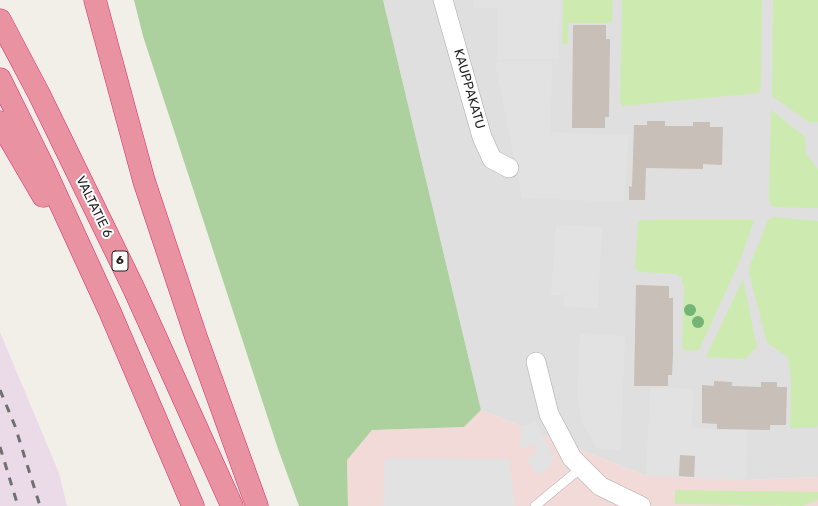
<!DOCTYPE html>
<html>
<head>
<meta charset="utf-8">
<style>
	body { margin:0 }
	canvas { display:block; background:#f2efe9 }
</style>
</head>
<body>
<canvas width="818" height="506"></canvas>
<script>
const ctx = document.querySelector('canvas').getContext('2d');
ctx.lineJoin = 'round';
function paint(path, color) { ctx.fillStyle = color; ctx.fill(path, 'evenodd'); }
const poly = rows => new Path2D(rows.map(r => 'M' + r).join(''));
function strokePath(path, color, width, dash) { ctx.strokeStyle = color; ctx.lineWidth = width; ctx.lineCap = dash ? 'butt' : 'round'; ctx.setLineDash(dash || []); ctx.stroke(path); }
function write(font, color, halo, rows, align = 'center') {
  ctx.font = font + ' Rubik,sans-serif'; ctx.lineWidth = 4; ctx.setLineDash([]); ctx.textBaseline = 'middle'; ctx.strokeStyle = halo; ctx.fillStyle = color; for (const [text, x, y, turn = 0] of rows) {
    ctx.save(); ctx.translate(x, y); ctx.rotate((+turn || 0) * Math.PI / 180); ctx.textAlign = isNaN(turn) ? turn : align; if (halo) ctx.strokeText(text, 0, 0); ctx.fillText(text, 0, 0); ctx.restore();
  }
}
const residential = poly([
	[383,0,818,0,818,477,746,480,646,476,481,410]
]);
const commercial = poly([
	[481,410,646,476,746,480,818,477,818,506,348,506,347,460,372,430,464,427]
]);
const industrial = poly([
	[0,332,59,473,67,506,0,506]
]);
const grass = poly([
	[563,0,613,0,612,21,609,23,568,23,568,44,562,44],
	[622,0,762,0,761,86,759,93,623,106,620,102],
	[773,0,818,0,818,122,810,123,772,96],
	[771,110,805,137,806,154,818,169,818,208,773,207,769,201],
	[774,217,818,221,818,425,816,428,790,428,791,381,788,357,767,343,749,273,750,265,768,220],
	[642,220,754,220,741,258,699,350,686,351,682,346,684,287,681,278,677,274,639,272,635,268,638,222],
	[743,279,757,347,745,359,706,357],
	[675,490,818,492,818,500,803,506,675,504]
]);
const forest = poly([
	[134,0,383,0,481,410,464,427,372,430,347,460,348,506,299,506,278,449,143,36]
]);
const parking = poly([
	[473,0,560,0,559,59,497,59,497,8,473,8],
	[495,62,552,62,551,132,629,135,624,202,522,198],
	[556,225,602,227,598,308,563,307,564,295,551,295],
	[580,333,625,336,621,450,597,448,583,426,577,396],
	[650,387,693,389,692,428,747,430,746,480,695,478,695,455,679,455,678,477,646,476],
	[535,421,554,457,549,468,539,476,527,460,537,451,534,445,520,448,521,426],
	[385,458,509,459,515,506,383,506]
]);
const building = poly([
	[573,25,606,25,606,39,610,39,609,117,605,117,605,128,572,128],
	[647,121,665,121,665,126,693,126,693,122,710,122,710,127,723,127,722,165,703,164,703,169,646,168,645,200,629,200,629,186,632,187,634,125,647,125],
	[636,285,669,286,669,298,673,298,673,355,672,375,668,375,668,386,634,386],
	[714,381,732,382,732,386,761,387,761,382,777,382,777,387,787,387,786,425,770,425,770,430,717,429,717,424,702,423,702,385,714,386],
	[680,455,695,456,694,477,679,476]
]);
const lane = poly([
	[535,506,581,468]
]);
const street = poly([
	[443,0,482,137,492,159,509,168],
	[536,362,549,414,572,458,600,486,641,506]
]);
const highway = poly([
	[95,0,144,181,196,337,257,506],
	[0,20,39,94,134,289,232,506],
	[0,79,43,166,110,312,193,506],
	[0,122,43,196]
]);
const rail = poly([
	[0,390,15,426,40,506],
	[0,447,18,506]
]);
const trees = [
	[690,310],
	[698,322]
];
const shields = [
	[120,261,16]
];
const shieldNames = [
	["6",120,261]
];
const streetNames = [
	["KAUPPAKATU",469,89,74],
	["VALTATIE 6",94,207,64]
];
paint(residential, '#e0dfdf');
paint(commercial, '#f2dad9');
paint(industrial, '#ebdbe8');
paint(grass, '#cdebb0');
paint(forest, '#add19e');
paint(parking, '#e2e2e2');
paint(building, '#c7bfb8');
strokePath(lane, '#a9a9a9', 10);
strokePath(street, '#a9a9a9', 20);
strokePath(highway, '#dc2a67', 23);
strokePath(lane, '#fff', 9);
strokePath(street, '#fff', 19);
strokePath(highway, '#e892a2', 22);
strokePath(rail, '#707070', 3, [8, 8]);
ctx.fillStyle = '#74b475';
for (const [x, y] of trees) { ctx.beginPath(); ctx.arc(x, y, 6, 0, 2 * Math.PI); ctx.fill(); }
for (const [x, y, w] of shields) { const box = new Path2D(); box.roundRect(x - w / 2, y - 10, w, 20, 3); ctx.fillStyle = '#fff'; ctx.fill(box); strokePath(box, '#222', 1); }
write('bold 12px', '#222', null, shieldNames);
write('13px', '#222', '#fff', streetNames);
</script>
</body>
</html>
